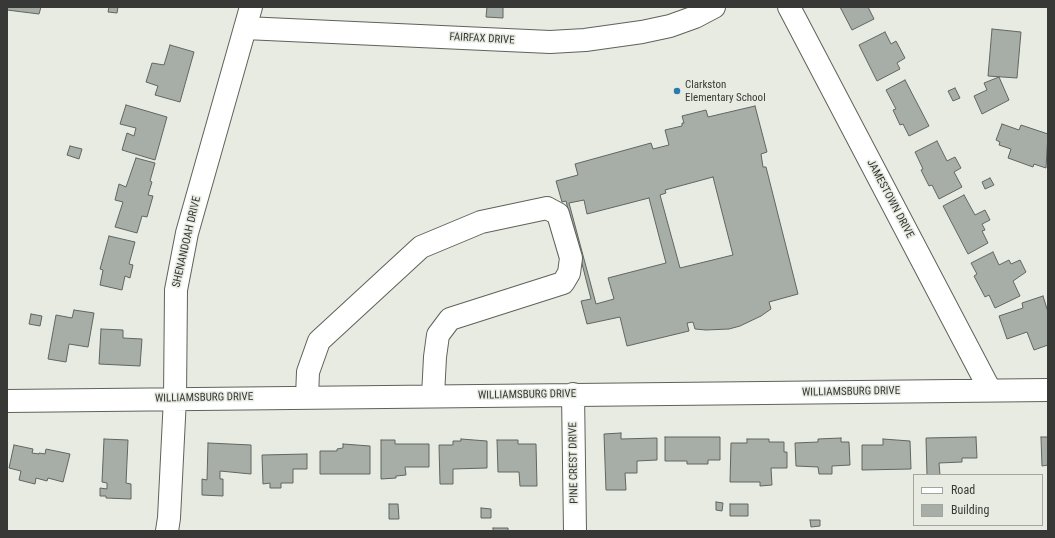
<!DOCTYPE html>
<html>
<head>
<meta charset="utf-8">
<style>
	body { margin:0 }
	#map { position:relative; width:1055px; height:538px; overflow:hidden; background:#e8ebe2; font-family:"Roboto Condensed",sans-serif }
	canvas { display:block }
	.frame { position:absolute; inset:0; border:8px solid #383936; pointer-events:none }
	.legend { position:absolute; left:913px; top:474px; width:130px; height:52px; box-sizing:border-box; background:#e8ebe2; border:1px solid #a2a49d; margin:0; padding:5px 7px; list-style:none; font-size:12px; color:#383936 }
	.legend li { display:flex; align-items:center; gap:8px; height:20px }
	.legend b { width:20px; border:1px solid #a2a49d }
</style>
</head>
<body>
<div id="map">
<canvas width="1055" height="538"></canvas>
<div class="frame"></div>
<ul class="legend">
<li><b style="height:5px;background:#fff"></b>Road</li>
<li><b style="height:11px;background:#a7aea7"></b>Building</li>
</ul>
</div>
<script>
const ctx = document.querySelector('canvas').getContext('2d');
ctx.lineJoin = 'round';
function paint(path, color) { ctx.fillStyle = color; ctx.fill(path, 'evenodd'); }
const poly = rows => new Path2D(rows.map(r => 'M' + r).join(''));
function strokePath(path, color, width, dash) { ctx.strokeStyle = color; ctx.lineWidth = width; ctx.lineCap = dash ? 'butt' : 'round'; ctx.setLineDash(dash || []); ctx.stroke(path); }
function write(font, color, halo, rows, align = 'center') {
  ctx.font = font + ' "Roboto Condensed",sans-serif'; ctx.lineWidth = 3; ctx.setLineDash([]); ctx.textBaseline = 'middle'; ctx.strokeStyle = halo; ctx.fillStyle = color; for (const [text, x, y, turn = 0] of rows) {
    ctx.save(); ctx.translate(x, y); ctx.rotate((+turn || 0) * Math.PI / 180); ctx.textAlign = isNaN(turn) ? turn : align; if (halo) ctx.strokeText(text, 0, 0); ctx.fillText(text, 0, 0); ctx.restore();
  }
}
const building = poly([
	[7,7,41,7,39,14,7,10,7,7],
	[109,7,118,7,117,13,108,12,109,7],
	[487,7,503,7,503,18,486,17,487,7],
	[840,7,868,7,874,19,852,30,840,7],
	[992,29,1021,32,1017,78,988,76,992,29],
	[885,32,891,44,896,41,905,58,897,63,900,69,877,81,859,45,885,32],
	[170,45,194,52,180,102,155,95,158,86,146,82,152,63,164,65,170,45],
	[999,77,1009,100,982,114,974,96,987,90,984,83,999,77],
	[905,80,929,126,909,136,903,124,900,125,893,110,896,109,886,90,905,80],
	[955,88,960,98,953,101,948,91,955,88],
	[126,105,167,117,155,160,122,150,127,133,134,136,136,128,120,124,126,105],
	[755,106,767,152,761,154,763,167,766,167,798,294,769,302,771,309,761,316,740,326,729,329,706,330,695,329,693,322,687,323,689,331,627,346,620,317,587,324,581,301,591,299,566,201,562,202,556,181,578,175,575,164,651,143,653,149,669,145,665,130,682,126,682,123,684,123,682,116,706,110,708,117,755,106],
	[713,177,733,255,680,268,660,195,666,193,665,190,713,177],
	[649,198,666,263,608,278,614,299,596,304,569,203,584,200,587,214,649,198],
	[1002,124,1019,130,1021,125,1048,134,1046,168,1034,164,1033,167,1008,158,1011,149,999,145,1000,142,996,140,1002,124],
	[937,141,947,161,955,157,961,168,954,172,962,187,939,199,932,185,929,186,921,170,923,169,915,152,937,141],
	[70,146,82,149,79,159,67,155,70,146],
	[136,158,155,163,150,181,152,182,148,195,153,196,147,217,142,216,137,233,115,227,123,202,115,200,119,184,126,187,136,158],
	[990,178,994,185,985,189,982,182,990,178],
	[964,195,975,215,985,210,990,220,982,224,985,230,982,231,988,243,968,254,943,206,964,195],
	[109,236,135,242,129,264,133,265,130,278,125,276,122,290,100,285,103,270,100,269,109,236],
	[993,252,999,265,1009,260,1011,264,1020,260,1026,272,1013,281,1020,296,995,308,989,295,985,297,974,276,977,274,971,263,993,252],
	[1043,296,1048,312,1048,345,1034,350,1027,332,1007,339,999,316,1023,308,1022,303,1043,296],
	[74,310,94,313,88,347,69,344,66,362,48,359,56,315,72,318,74,310],
	[31,314,42,316,40,326,29,324,31,314],
	[101,329,123,330,123,338,142,339,140,366,99,364,101,329],
	[621,433,621,439,657,438,657,460,637,461,637,473,625,473,626,490,606,490,604,434,621,433],
	[665,437,720,437,720,460,708,460,708,464,687,464,687,461,665,461,665,437],
	[976,437,977,458,962,458,962,462,939,463,940,475,927,475,926,438,976,437],
	[1041,437,1048,437,1048,465,1042,466,1041,437],
	[841,438,841,442,849,442,850,465,832,466,832,474,819,474,818,467,796,466,795,443,818,442,818,439,841,438],
	[104,439,128,440,126,483,131,484,131,499,106,498,106,496,100,496,100,488,107,489,107,483,102,482,104,439],
	[461,439,487,441,487,468,453,469,453,484,440,484,439,445,453,445,453,441,461,441,461,439],
	[747,439,769,439,769,442,784,442,784,452,787,452,787,468,771,468,772,485,760,486,760,482,730,482,731,443,747,443,747,439],
	[883,439,910,441,911,469,862,470,862,445,883,445,883,439],
	[381,440,395,440,395,444,429,444,429,467,405,467,406,475,396,476,396,478,381,479,381,440],
	[497,440,518,440,518,444,536,444,537,486,520,486,519,472,498,472,497,440],
	[208,443,251,445,251,474,220,471,220,479,223,479,223,496,202,495,202,479,207,480,208,443],
	[343,444,370,446,370,474,320,474,320,451,337,451,337,449,343,448,343,444],
	[14,445,33,449,32,453,39,454,39,453,45,454,46,449,70,454,63,482,48,478,47,481,36,478,35,484,19,480,21,471,9,468,14,445],
	[307,454,307,469,293,469,293,483,281,483,281,488,270,488,270,483,263,484,262,455,307,454],
	[716,502,723,503,722,511,716,510,716,502],
	[389,504,398,504,399,519,389,519,389,504],
	[730,504,748,504,748,516,730,516,730,504],
	[481,508,491,509,491,518,481,518,481,508],
	[810,520,820,520,820,526,811,527,810,520],
	[493,528,508,528,508,531,493,531,493,528]
]);
const minor = poly([
	[789,7,990,390],
	[245,28,550,42,585,40,642,32,670,26,695,17,714,7],
	[573,394,575,531],
	[307,397,308,372,319,341,421,247,481,222,547,208,558,214,571,258,569,273,563,283,450,319,438,335,435,357,433,396],
	[7,401,1048,390],
	[167,531,169,518,175,398,176,290,187,233,251,7]
]);
const markers = [
	[677,91,4,"#2b7aac"]
];
const streetNames = [
	["FAIRFAX DRIVE",482,39,3],
	["JAMESTOWN DRIVE",890,199,62],
	["SHENANDOAH DRIVE",187,242,-77],
	["WILLIAMSBURG DRIVE",851,392,-1],
	["WILLIAMSBURG DRIVE",527,395,-1],
	["WILLIAMSBURG DRIVE",204,398,-1],
	["PINE CREST DRIVE",574,463,-91]
];
const poiNames = [
	["Clarkston",685,85],
	["Elementary School",685,98]
];
paint(building, '#a7aea7');
strokePath(building, '#606660', 1);
strokePath(minor, '#5f625a', 24);
strokePath(minor, '#fff', 22);
for (const [x, y, r, color] of markers) { const dot = new Path2D(); dot.arc(x, y, r, 0, 2 * Math.PI); ctx.fillStyle = color; ctx.fill(dot); strokePath(dot, '#e8ebe2', 1.5); }
write('11px', '#383936', '#e8ebe2', streetNames);
write('11px', '#383936', '#e8ebe2', poiNames, 'left');
</script>
</body>
</html>
